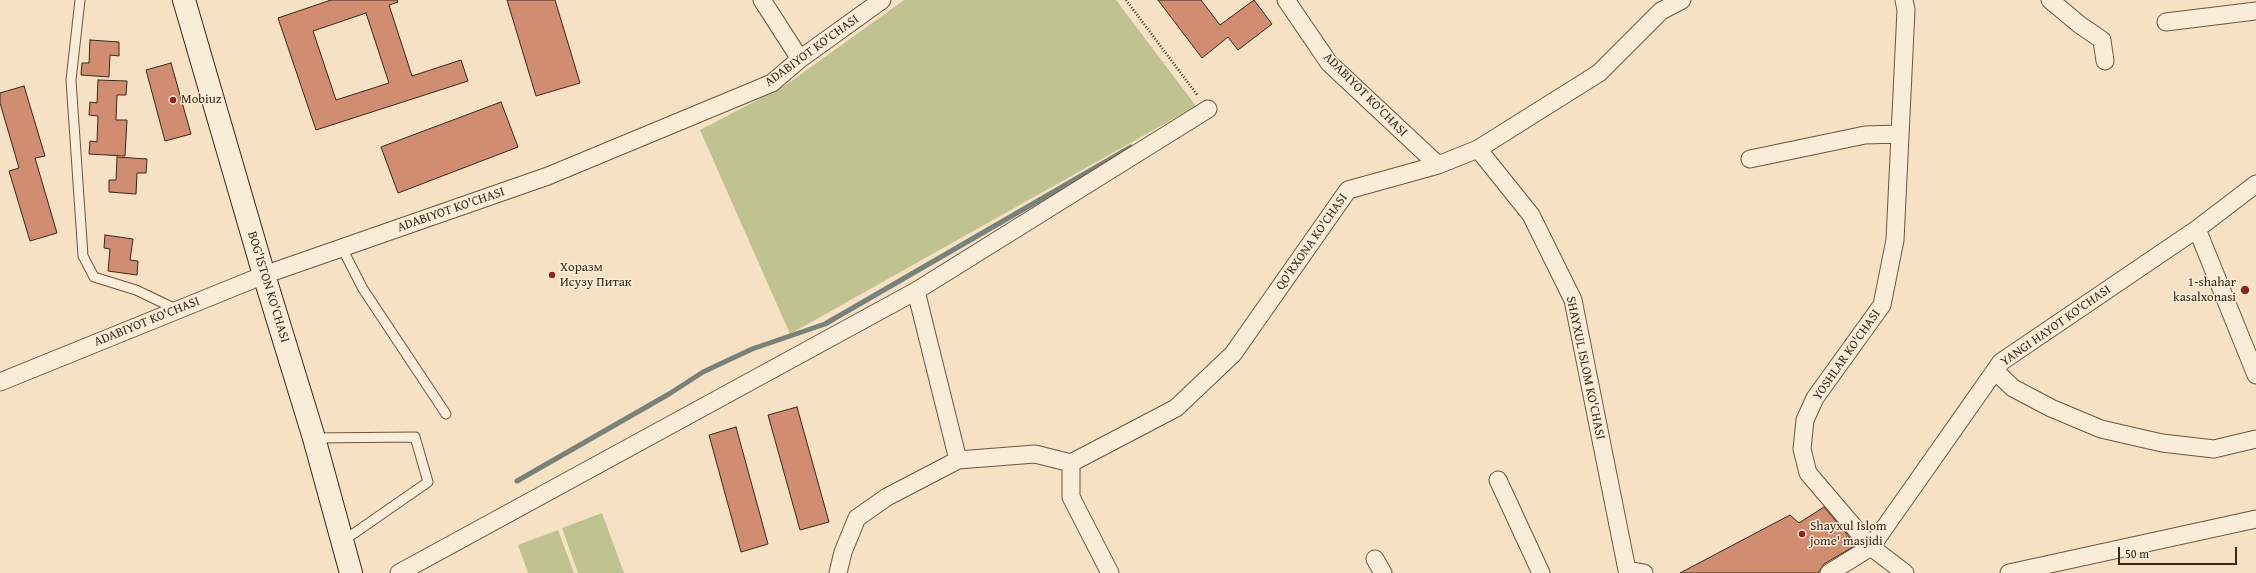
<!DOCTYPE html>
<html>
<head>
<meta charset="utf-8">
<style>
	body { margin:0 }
	#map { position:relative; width:2256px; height:573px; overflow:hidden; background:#f6e1c5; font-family:"Gentium Book Plus",serif }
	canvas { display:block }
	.scale { position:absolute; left:2118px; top:547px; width:119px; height:18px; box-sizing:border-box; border:2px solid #3d2817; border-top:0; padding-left:5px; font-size:12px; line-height:14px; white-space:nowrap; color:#3d2817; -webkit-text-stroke:3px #f9ecd9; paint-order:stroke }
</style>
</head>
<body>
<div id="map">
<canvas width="2256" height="573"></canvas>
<div class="scale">50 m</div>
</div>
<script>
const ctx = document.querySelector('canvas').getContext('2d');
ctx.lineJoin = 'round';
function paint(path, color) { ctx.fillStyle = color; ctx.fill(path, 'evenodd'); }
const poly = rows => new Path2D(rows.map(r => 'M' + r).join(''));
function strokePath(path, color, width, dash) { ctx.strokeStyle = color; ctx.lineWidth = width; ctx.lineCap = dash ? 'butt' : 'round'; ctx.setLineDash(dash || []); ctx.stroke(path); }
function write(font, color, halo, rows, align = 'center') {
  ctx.font = font + ' "Gentium Book Plus",serif'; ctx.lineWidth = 3; ctx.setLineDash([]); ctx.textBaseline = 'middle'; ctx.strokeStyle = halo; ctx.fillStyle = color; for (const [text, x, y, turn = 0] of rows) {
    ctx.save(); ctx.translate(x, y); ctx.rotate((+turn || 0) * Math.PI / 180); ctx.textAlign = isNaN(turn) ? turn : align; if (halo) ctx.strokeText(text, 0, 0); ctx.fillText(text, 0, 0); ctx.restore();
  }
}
const green = poly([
	[904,0,1116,0,1196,106,790,334,700,130,786,85],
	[602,513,624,573,578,573,562,528],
	[558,530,574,573,528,573,518,545]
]);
const stream = poly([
	[517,481,669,394,703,372,752,349,825,324,1131,147]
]);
const building = poly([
	[331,0,397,0,398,2,389,5,412,76,461,60,468,81,316,130,278,18,331,0],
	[366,13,389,83,336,100,313,31,366,13],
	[507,0,555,0,580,83,536,96,507,0],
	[1158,0,1201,0,1220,25,1254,0,1272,24,1238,50,1228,37,1202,58,1158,0],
	[90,40,119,42,119,56,110,55,109,77,81,75,82,63,89,63,90,40],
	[171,63,191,134,165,141,146,70,171,63],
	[98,80,127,81,126,95,117,95,116,120,127,120,125,156,89,154,90,141,97,142,98,116,89,115,90,102,97,103,98,80],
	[24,86,45,156,35,158,57,233,30,241,9,171,19,168,0,103,0,93,24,86],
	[501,102,518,147,398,193,381,147,501,102],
	[117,157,147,159,146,173,137,173,136,194,109,192,109,180,116,180,117,157],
	[105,235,133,239,130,260,138,261,137,275,108,271,110,249,104,248,105,235],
	[797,407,829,522,800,530,768,415,797,407],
	[736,427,768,544,741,552,709,435,736,427],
	[1824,507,1856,545,1824,564,1818,573,1680,573,1790,515,1799,523,1824,507]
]);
const path = poly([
	[1126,0,1198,96]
]);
const service = poly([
	[80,0,71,80,83,256,94,277,136,290,178,310],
	[342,248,363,289,446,414],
	[314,438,415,437,428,482,343,541]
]);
const minor = poly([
	[762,0,800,59],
	[1286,0,1329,63,1438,165],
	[1904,0,1906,10,1895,240,1882,305,1815,398,1805,420,1802,449,1808,473,1871,547,1905,573],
	[2050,0,2080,25,2102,40,2105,61],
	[2166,22,2256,11],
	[1478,149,1531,215,1573,300,1627,570,1644,573],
	[1750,159,1865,135,1900,134],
	[2197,229,2256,375],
	[916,291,958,460],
	[1995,371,2013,388,2051,408,2101,429,2162,443,2214,449,2256,439],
	[0,382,264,275,548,176,772,83,800,59,882,0],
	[1071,463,1176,408,1233,354,1348,190,1438,165,1478,149,1599,73,1661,11,1682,0],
	[1071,463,1071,497,1110,573],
	[1498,480,1541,573],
	[1375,559,1383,573],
	[399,573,916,291,1208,109],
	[838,573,843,552,857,518,887,497,958,460,1035,454,1071,463],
	[1829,573,1871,547,2001,362,2197,229,2256,184],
	[2009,573,2256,519]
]);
const secondary = poly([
	[184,0,264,275,314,438,351,573]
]);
const markers = [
	[173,100,4,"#8f2418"],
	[552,275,4,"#8f2418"],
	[2245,290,5,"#8f2418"],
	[1802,534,4,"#8f2418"]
];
const streetNames = [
	["ADABIYOT KO'CHASI",812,51,-36],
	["ADABIYOT KO'CHASI",1365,95,45],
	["ADABIYOT KO'CHASI",451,210,-19],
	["QO'RXONA KO'CHASI",1312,242,-55],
	["BOG'ISTON KO'CHASI",268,287,73],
	["ADABIYOT KO'CHASI",147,322,-22],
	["YANGI HAYOT KO'CHASI",2056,326,-35],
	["YOSHLAR KO'CHASI",1847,355,-55],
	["SHAYXUL ISLOM KO'CHASI",1585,368,78]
];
const poiNames = [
	["Mobiuz",181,100],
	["Хоразм",560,268],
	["Исузу Питак",560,283],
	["1-shahar",2236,283,"right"],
	["kasalxonasi",2236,298,"right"],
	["Shayxul Islom",1810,527],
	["jome' masjidi",1810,542]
];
paint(green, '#c0c292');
strokePath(stream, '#78817a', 5);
paint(building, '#d18d72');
strokePath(building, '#3d2817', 1);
strokePath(service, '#6b5642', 11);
strokePath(minor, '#6b5642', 19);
strokePath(secondary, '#3d2817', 24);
strokePath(path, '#3d2817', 2.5, [1, 2]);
strokePath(service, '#f9ecd9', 9);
strokePath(minor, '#f9ecd9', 17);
strokePath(secondary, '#f9ecd9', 22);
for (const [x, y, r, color] of markers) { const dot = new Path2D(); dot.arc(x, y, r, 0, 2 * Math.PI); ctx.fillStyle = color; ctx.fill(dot); strokePath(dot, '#f9ecd9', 1.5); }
write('13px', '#3d2817', '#f9ecd9', streetNames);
write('13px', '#3d2817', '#f9ecd9', poiNames, 'left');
</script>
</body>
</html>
